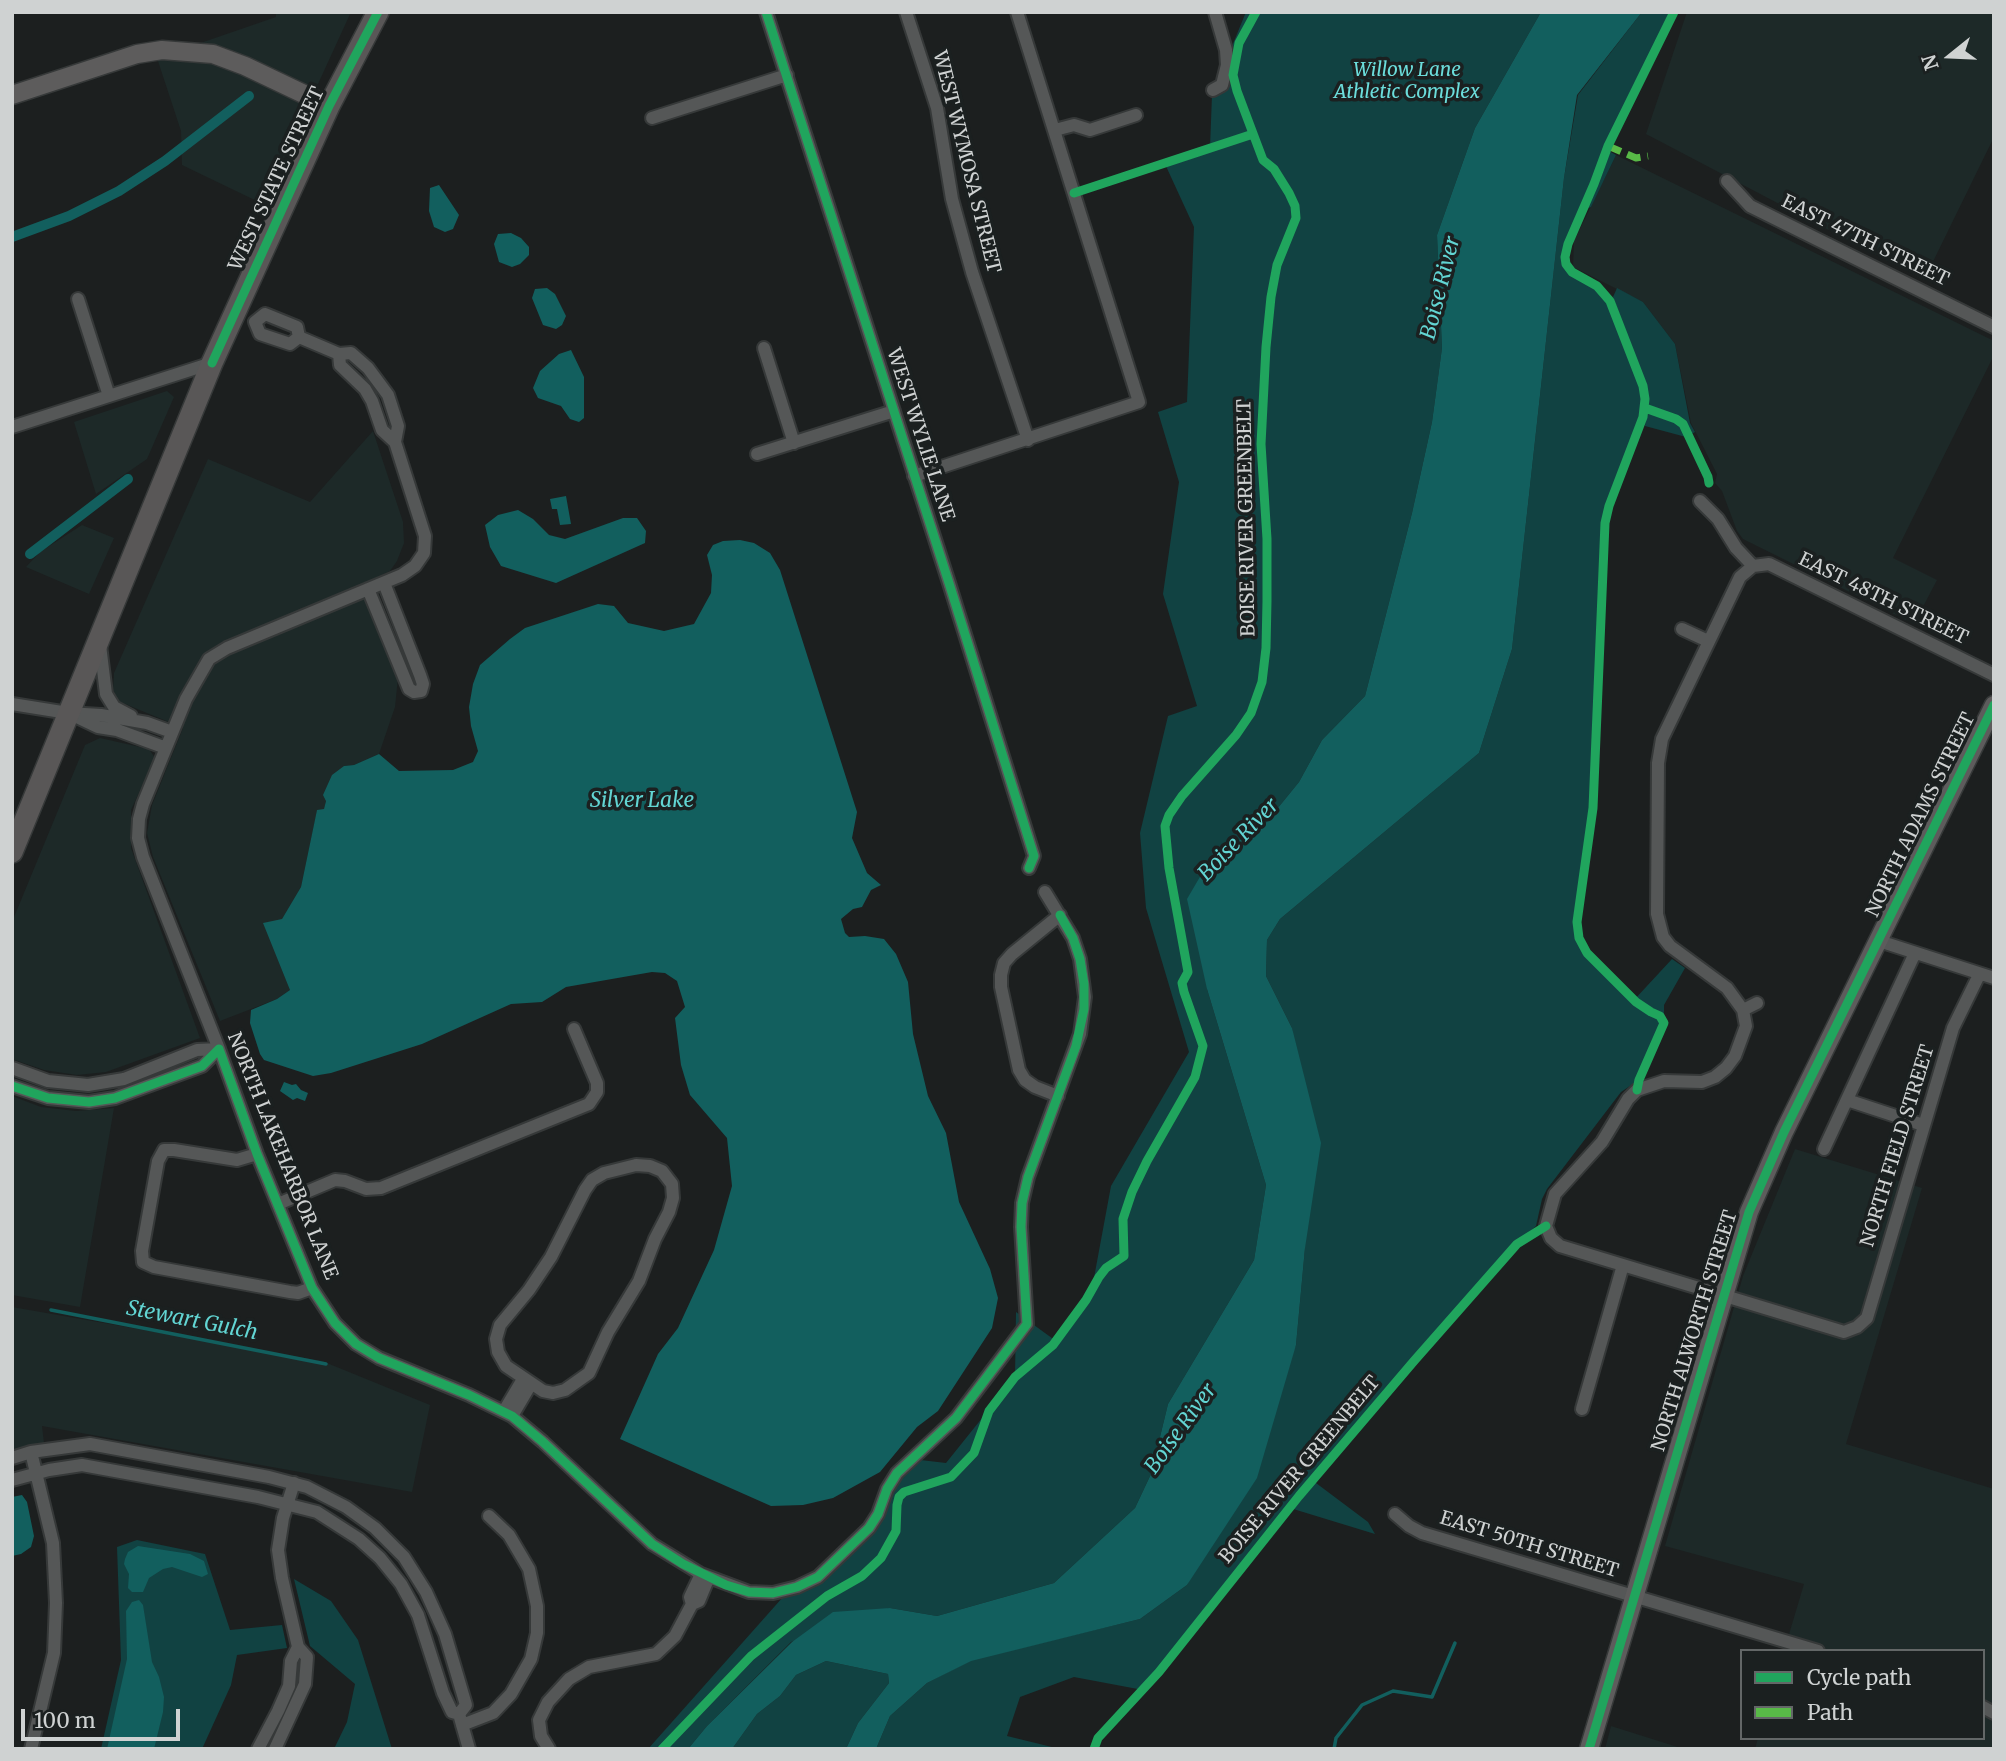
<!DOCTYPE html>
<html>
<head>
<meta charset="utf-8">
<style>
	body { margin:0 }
	#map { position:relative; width:2006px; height:1761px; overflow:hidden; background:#1c1f1f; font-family:Merriweather,serif }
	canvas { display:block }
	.frame { position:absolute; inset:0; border:14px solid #cfd2d2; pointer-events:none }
	.legend { position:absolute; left:1740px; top:1649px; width:245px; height:91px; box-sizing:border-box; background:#1b2020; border:2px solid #636767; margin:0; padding:9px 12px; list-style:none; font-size:21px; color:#cfd2d2 }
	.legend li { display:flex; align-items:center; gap:14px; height:35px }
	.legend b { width:35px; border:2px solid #636767 }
	.north { position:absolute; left:1915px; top:21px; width:70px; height:70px; -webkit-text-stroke:5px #1b2020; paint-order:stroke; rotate:252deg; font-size:19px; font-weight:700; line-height:28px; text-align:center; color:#cfd2d2 }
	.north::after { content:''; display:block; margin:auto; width:24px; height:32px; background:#cfd2d2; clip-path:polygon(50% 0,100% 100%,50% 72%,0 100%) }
	.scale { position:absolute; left:21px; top:1709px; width:159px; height:32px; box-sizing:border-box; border:4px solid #cfd2d2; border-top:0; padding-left:9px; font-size:21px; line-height:24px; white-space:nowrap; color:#cfd2d2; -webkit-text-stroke:5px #1b2020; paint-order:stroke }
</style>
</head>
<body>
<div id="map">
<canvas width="2006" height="1761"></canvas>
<div class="frame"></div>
<ul class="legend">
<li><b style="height:9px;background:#20a55d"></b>Cycle path</li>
<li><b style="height:9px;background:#58b947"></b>Path</li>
</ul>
<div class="north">N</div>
<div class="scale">100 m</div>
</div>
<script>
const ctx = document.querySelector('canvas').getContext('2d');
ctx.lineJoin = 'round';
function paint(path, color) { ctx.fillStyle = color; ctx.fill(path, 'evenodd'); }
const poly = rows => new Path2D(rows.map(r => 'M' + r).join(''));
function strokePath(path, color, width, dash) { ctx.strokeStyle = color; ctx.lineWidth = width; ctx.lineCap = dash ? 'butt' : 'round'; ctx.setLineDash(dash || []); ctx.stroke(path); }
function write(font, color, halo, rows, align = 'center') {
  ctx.font = font + ' Merriweather,serif'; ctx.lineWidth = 7; ctx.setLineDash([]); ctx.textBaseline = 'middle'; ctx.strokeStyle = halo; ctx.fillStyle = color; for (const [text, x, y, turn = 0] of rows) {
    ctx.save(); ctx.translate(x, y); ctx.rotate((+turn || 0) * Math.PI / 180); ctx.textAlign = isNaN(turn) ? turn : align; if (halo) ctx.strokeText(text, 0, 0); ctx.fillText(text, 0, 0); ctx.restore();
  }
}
const built = poly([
	[276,12,351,12,263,204,182,165,181,131,157,58,276,17],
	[1687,12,1994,12,1994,137,1924,280,1646,134],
	[1616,155,1994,341,1994,355,1893,558,1937,580,1914,624,1743,539,1737,531,1722,491,1715,483,1717,474,1691,423,1675,344,1643,302,1573,267,1574,241],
	[167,391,174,397,147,459,96,494,74,422],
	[373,431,403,522,404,543,397,561,390,571,361,585,398,678,395,707,379,754,354,765,344,766,326,801,324,810,317,811,301,887,282,919,290,990,277,999,220,1021,153,857,147,833,152,805,183,728,118,701,113,690,114,673,208,459,310,502],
	[82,525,114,538,89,594,26,567,40,552],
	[100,738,149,749,155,758,131,810,131,848,200,1038,106,1072,77,1075,44,1070,12,1059,12,922,85,745],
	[12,1096,41,1107,76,1111,114,1108,80,1307,12,1295],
	[1795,1149,1922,1188,1846,1444,1994,1489,1994,1749,1755,1749,1758,1738,1983,1738,1983,1651,1784,1651,1804,1584,1665,1546,1743,1276],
	[12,1307,322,1361,430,1405,412,1492,42,1426,44,1443,12,1452],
	[1611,1726,1684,1749,1605,1749]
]);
const green = poly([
	[1246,12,1541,12,1475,128,1437,235,1442,348,1432,422,1412,513,1365,696,1322,740,1299,782,1264,825,1211,858,1207,989,1266,1185,1254,1260,1168,1404,1151,1474,1135,1508,1054,1583,937,1616,890,1608,791,1642,707,1726,688,1749,648,1749,791,1588,818,1577,869,1528,912,1459,946,1463,1015,1377,1016,1312,1056,1341,1091,1294,1111,1186,1189,1052,1146,908,1140,833,1168,716,1197,706,1163,594,1179,482,1158,412,1187,402,1194,227,1165,164,1210,148,1212,95],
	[1642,12,1674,12,1608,146,1607,150,1616,155,1591,207,1583,210,1568,244,1565,257,1566,264,1571,272,1597,286,1610,301,1643,386,1645,399,1643,417,1609,506,1605,523,1593,808,1577,922,1579,938,1587,953,1634,1000,1672,959,1685,968,1664,1005,1664,1028,1639,1080,1621,1092,1547,1189,1542,1199,1536,1226,1517,1244,1438,1333,1312,1480,1368,1522,1375,1534,1290,1508,1143,1690,1074,1677,1020,1697,1007,1736,1060,1749,876,1749,890,1716,927,1683,971,1660,1140,1619,1187,1585,1296,1345,1305,1248,1292,1028,1266,976,1267,940,1280,919,1479,753,1512,649,1564,178,1578,95],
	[1617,288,1643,302,1675,344,1690,423,1695,432,1686,437,1645,426,1648,391,1613,297],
	[137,1540,205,1554,230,1630,282,1625,287,1648,237,1655,231,1685,202,1749,101,1749,121,1660,117,1547],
	[294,1579,331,1601,358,1640,392,1749,334,1749,347,1722,355,1684,310,1646],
	[826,1661,888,1674,889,1683,858,1723,846,1749,732,1749,757,1714,780,1696,796,1675]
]);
const water = poly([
	[1541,12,1642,12,1577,95,1564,178,1512,649,1479,753,1280,919,1267,940,1266,976,1292,1028,1321,1143,1305,1248,1296,1345,1257,1478,1187,1585,1140,1619,971,1661,927,1683,890,1716,876,1749,846,1749,858,1723,889,1683,888,1674,826,1661,796,1675,780,1696,757,1714,732,1749,688,1749,707,1726,792,1642,833,1612,890,1608,937,1616,1054,1583,1135,1508,1151,1474,1168,1404,1254,1260,1266,1185,1207,989,1187,899,1211,858,1264,825,1299,782,1322,740,1365,696,1412,513,1432,422,1442,348,1437,235,1475,128],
	[439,185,459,215,453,229,445,232,434,227,429,211,430,188],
	[511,233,521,238,529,247,529,255,520,264,512,267,499,262,494,244,498,234],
	[547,288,555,294,566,316,562,325,556,329,543,325,532,298,535,289],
	[571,350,584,377,584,418,579,422,570,419,561,406,538,398,533,388,540,371,559,354],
	[566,496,571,524,560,525,557,509,552,509,550,499],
	[518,510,533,519,549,535,565,539,623,518,637,518,646,531,645,543,556,583,501,566,490,547,485,525,498,515],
	[740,540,754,543,770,553,780,570,857,812,852,838,867,873,881,885,871,890,862,907,853,909,841,919,845,933,849,937,865,936,884,939,896,954,908,982,913,1034,928,1096,946,1133,959,1202,990,1269,998,1298,992,1328,938,1411,917,1427,880,1472,833,1498,803,1505,771,1506,620,1439,658,1354,678,1328,714,1250,732,1186,727,1138,690,1095,681,1065,675,1018,685,1007,677,981,665,973,652,972,566,987,542,1002,511,1004,422,1044,331,1073,313,1076,264,1060,260,1054,250,1023,251,1010,277,999,290,990,263,923,282,919,301,887,317,810,324,809,326,801,323,795,332,775,344,766,354,765,379,754,399,771,453,770,473,762,478,751,471,726,469,707,473,684,480,665,510,639,525,628,598,604,614,606,628,623,664,631,694,624,711,593,712,575,707,555,713,545,723,541],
	[284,1082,292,1085,296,1084,301,1090,308,1093,305,1101,297,1098,293,1100,280,1091],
	[22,1495,27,1502,34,1536,31,1547,21,1554,12,1556,12,1497],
	[138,1546,190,1554,204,1561,208,1574,202,1577,172,1567,163,1569,149,1578,143,1592,132,1592,128,1588,129,1574,124,1564,125,1559,128,1552],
	[139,1600,143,1605,152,1662,159,1677,164,1697,163,1712,154,1749,107,1749,127,1659,126,1611,132,1602]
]);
const stream = poly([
	[51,1310,326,1364],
	[1334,1749,1336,1738,1362,1705,1393,1691,1432,1697,1455,1643]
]);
const canal = poly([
	[12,237,69,216,119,191,165,161,249,96],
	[30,554,128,479]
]);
const street = poly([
	[766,12,949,583,1034,856,1029,868],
	[906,12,937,108,952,199,972,272,1028,440],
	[1213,90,1222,85,1227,65,1226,50,1215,12],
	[652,118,787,75],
	[1055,130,1074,125,1090,130,1136,115],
	[1727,181,1750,206,1994,327],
	[78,299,109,396],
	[265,314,297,327,299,337,290,344,260,334,255,322,265,314],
	[299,337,339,354,351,353,368,368,388,395,398,426,395,442,382,430,372,401,365,389,340,365,339,354],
	[764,348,794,443],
	[12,427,212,363],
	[395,442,425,536,424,553,415,566,402,575,227,648,209,659,186,699,143,804,139,819,138,838,143,857,219,1049,257,1154,312,1288,335,1323,356,1344,379,1358,469,1395,512,1416,543,1442,652,1544,701,1574,749,1592,773,1593,797,1587,818,1577,869,1528,878,1514,887,1489,897,1473,956,1418,1027,1324,1021,1227,1022,1203,1028,1177,1080,1034,1085,997,1080,959,1073,938,1045,892],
	[757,454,894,411],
	[914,476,1139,402,1017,12],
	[1700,501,1718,519,1736,548,1753,566,1740,577,1662,739,1658,763,1657,914,1663,937,1670,946,1727,988,1743,1010,1746,1026,1735,1056,1726,1068,1715,1077,1702,1082,1664,1081,1637,1090,1628,1099,1602,1142,1555,1194,1546,1226,1551,1238,1560,1246,1844,1332,1857,1327,1867,1318,1953,1028,1979,975],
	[1753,566,1769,564,1994,675],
	[368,589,409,689,414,692,421,691,423,684,420,675,384,583],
	[1682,629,1708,641],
	[100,645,106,694,114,707,131,716],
	[12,704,68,713,101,715,147,723,172,732],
	[75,716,98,727,117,730,166,748],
	[1879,941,1994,978],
	[1743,1010,1757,1003],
	[12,1068,48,1081,88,1085,124,1079,197,1050,219,1049],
	[12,1086,48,1098,89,1102,115,1098,202,1066,219,1049],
	[1058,1096,1035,1087,1025,1080,1019,1070,1001,987,1001,975,1004,963,1012,954,1060,915],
	[1847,1100,1923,1125],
	[1824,1149,1915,953],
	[257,1154,237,1160,174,1150,164,1150,158,1161,142,1251,143,1262,154,1267,290,1292,298,1293,312,1288],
	[636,1165,650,1166,662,1171,672,1184,673,1198,669,1212,655,1239,639,1281,608,1332,589,1373,565,1390,553,1393,543,1391,506,1366,498,1352,496,1339,500,1325,529,1290,551,1257,585,1190,592,1180,604,1173,636,1165],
	[278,1204,335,1180,345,1181,366,1189,381,1188,589,1104,597,1092,597,1083,574,1029],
	[1582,1409,1623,1265],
	[504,1411,523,1379],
	[512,1416,531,1384],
	[12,1458,31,1452,90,1444,269,1477,307,1487,346,1507,375,1528,404,1557,426,1592,445,1634,466,1705,459,1714],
	[12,1480,49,1470,82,1465,258,1497,317,1512,359,1539,380,1558,401,1584,418,1615,443,1693,452,1712,459,1714,469,1749],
	[294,1483,283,1518,278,1550,282,1578,298,1647],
	[1395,1514,1409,1526,1422,1533,1818,1651],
	[701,1574,690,1597,692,1604,699,1601,709,1577],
	[1983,1707,1994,1713],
	[462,1725,493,1713,511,1694,531,1659,537,1633,537,1606,529,1569,509,1535,489,1516],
	[31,1749,54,1653,56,1603,53,1543,31,1452],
	[258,1749,278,1711,289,1686,291,1661,298,1647,307,1657,305,1684,275,1749],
	[549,1749,541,1736,539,1720,548,1702,569,1679,589,1667,656,1654,675,1636,692,1604]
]);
const secondary = poly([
	[12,95,137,54,162,50,213,54,245,66,329,106],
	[1589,1749,1749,1212,1784,1132,1994,705]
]);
const primary = poly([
	[12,852,212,363,329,106,378,12]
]);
const quiet = poly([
	[1608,146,1636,158,1648,156]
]);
const cycleway = poly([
	[766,12,949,583,1034,856,1029,868],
	[1074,193,1253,134],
	[212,363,329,106,378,12],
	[1645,408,1676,419,1683,424,1708,477,1709,483],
	[12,1086,48,1098,89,1102,115,1098,202,1066,219,1049,257,1154,312,1288,335,1323,356,1344,379,1358,469,1395,512,1416,543,1442,652,1544,683,1564,726,1585,749,1592,773,1593,797,1587,818,1577,869,1528,878,1514,887,1489,897,1473,956,1418,1027,1324,1021,1227,1022,1203,1028,1177,1076,1046,1084,1009,1084,984,1080,959,1073,938,1060,915],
	[1637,1090,1639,1080,1664,1023,1660,1016,1651,1012,1636,1002,1587,953,1579,938,1577,922,1593,808,1605,523,1609,506,1643,417,1645,399,1643,386,1610,301,1597,286,1572,272,1566,264,1565,257,1568,244,1594,184,1608,146,1674,12],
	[662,1749,751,1656,827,1596,862,1576,881,1558,896,1531,897,1505,899,1497,904,1492,951,1477,974,1453,989,1411,1015,1377,1053,1345,1086,1300,1099,1277,1106,1268,1124,1256,1123,1219,1132,1192,1147,1161,1195,1077,1203,1046,1184,992,1182,983,1188,972,1169,868,1165,826,1169,815,1182,796,1236,735,1251,713,1262,682,1266,648,1267,601,1267,539,1261,444,1266,347,1271,297,1277,265,1296,218,1295,206,1289,193,1274,169,1263,160,1237,91,1233,75,1239,43,1256,12],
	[1094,1749,1098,1738,1159,1672,1299,1496,1414,1361,1517,1244,1546,1226],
	[1589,1749,1749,1212,1784,1132,1994,705]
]);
const parkNames = [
	["Willow Lane",1407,71],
	["Athletic Complex",1407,93]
];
const streetNames = [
	["WEST WYMOSA STREET",966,162,76],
	["WEST STATE STREET",277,179,-65],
	["EAST 47TH STREET",1865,241,26],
	["WEST WYLIE LANE",920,435,72],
	["BOISE RIVER GREENBELT",1247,518,-91],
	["EAST 48TH STREET",1883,599,26],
	["NORTH ADAMS STREET",1921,815,-64],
	["NORTH FIELD STREET",1898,1146,-73],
	["NORTH LAKEHARBOR LANE",282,1156,68],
	["NORTH ALWORTH STREET",1695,1331,-73],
	["BOISE RIVER GREENBELT",1300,1470,-50],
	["EAST 50TH STREET",1529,1545,17]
];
const waterNames = [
	["Boise River",1441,288,-76],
	["Silver Lake",642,801],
	["Boise River",1239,840,-46],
	["Stewart Gulch",192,1321,11],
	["Boise River",1181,1429,-54]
];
paint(built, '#1d2928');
paint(green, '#114242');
paint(water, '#125f5e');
strokePath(stream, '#125f5e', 3.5);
strokePath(canal, '#125f5e', 10);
strokePath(street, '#363939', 16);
strokePath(secondary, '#363939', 21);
strokePath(primary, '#363939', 24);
strokePath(street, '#555757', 12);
strokePath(secondary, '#5d5c5c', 18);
strokePath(primary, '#595757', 21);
strokePath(quiet, '#58b947', 7, [14, 7]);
strokePath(cycleway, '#20a55d', 9);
write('italic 19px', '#6bdddb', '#1b2020', parkNames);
write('19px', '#cfd2d2', '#1b2020', streetNames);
write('italic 21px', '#62d5d3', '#1b2020', waterNames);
</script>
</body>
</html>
